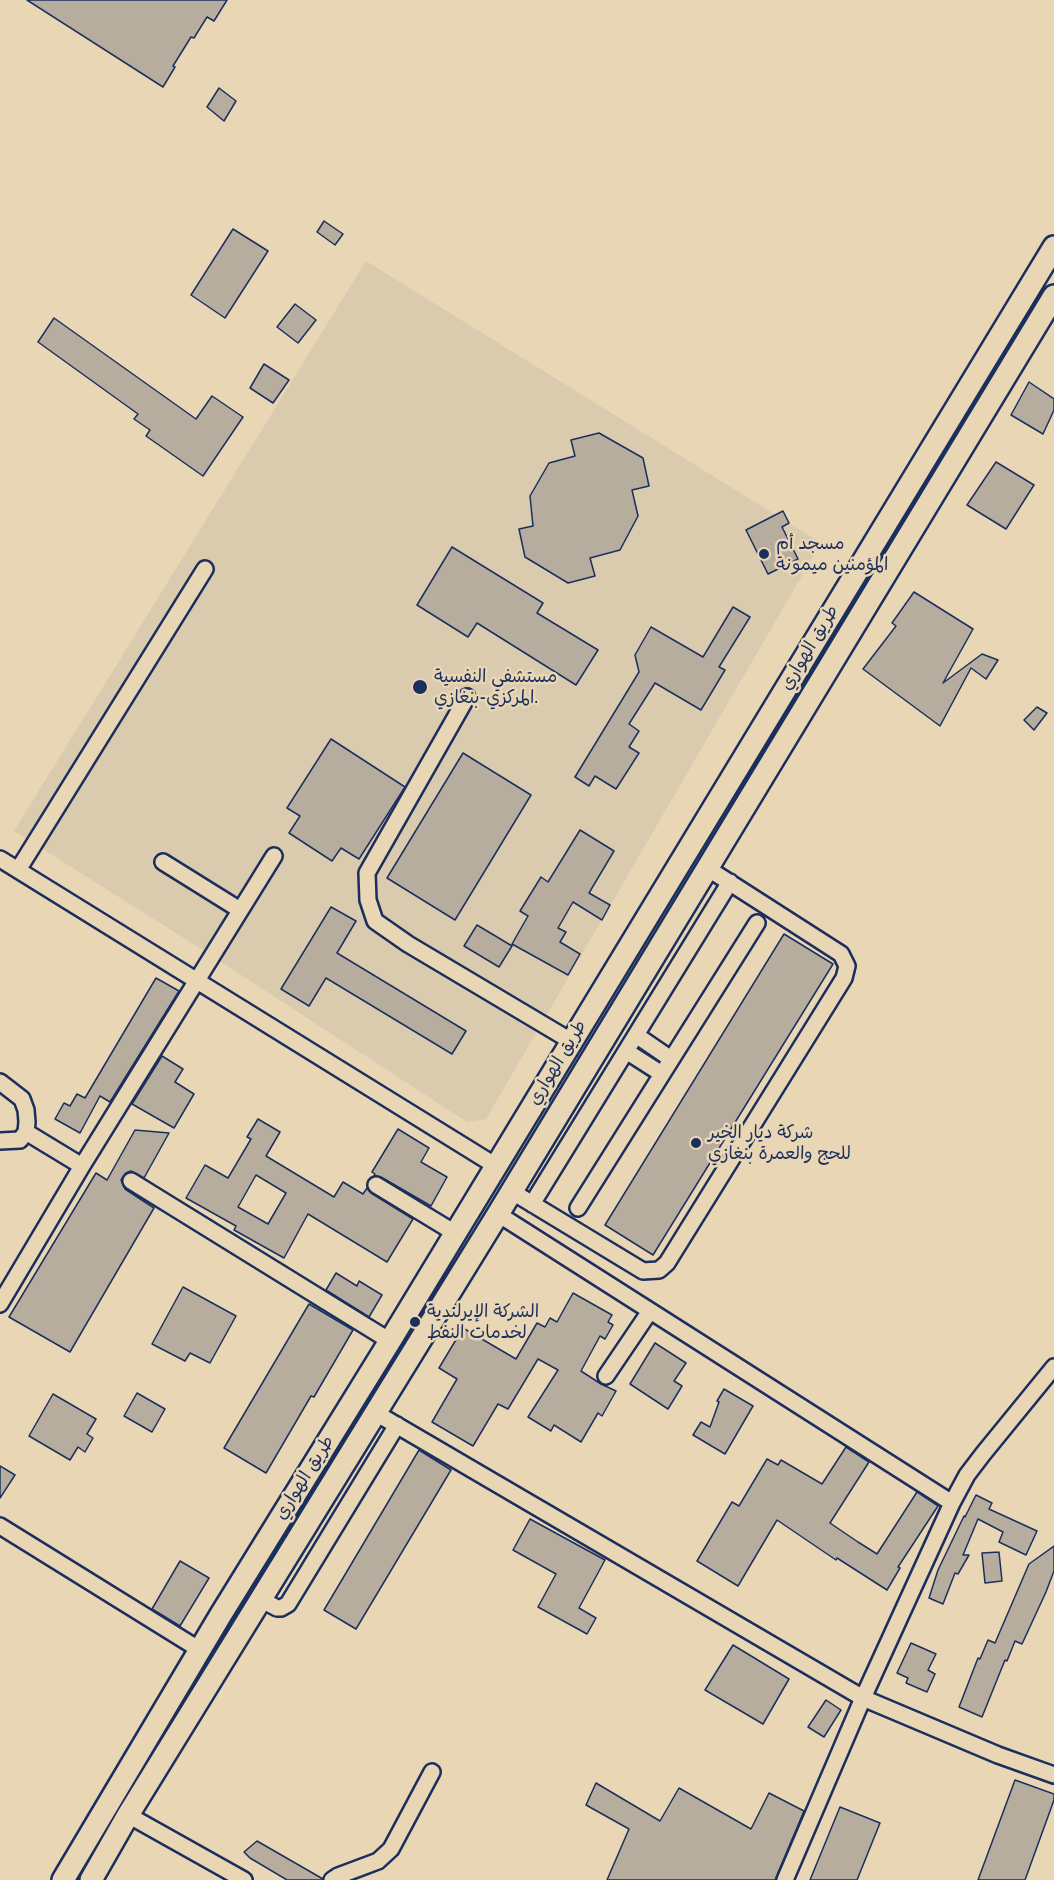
<!DOCTYPE html>
<html>
<head>
<meta charset="utf-8">
<style>
	body { margin:0 }
	canvas { display:block; background:#e9d6b4 }
</style>
</head>
<body>
<canvas width="1054" height="1880"></canvas>
<script>
const ctx = document.querySelector('canvas').getContext('2d');
ctx.lineJoin = 'round';
function paint(path, color) { ctx.fillStyle = color; ctx.fill(path, 'evenodd'); }
const poly = rows => new Path2D(rows.map(r => 'M' + r).join(''));
function strokePath(path, color, width, dash) { ctx.strokeStyle = color; ctx.lineWidth = width; ctx.lineCap = dash ? 'butt' : 'round'; ctx.setLineDash(dash || []); ctx.stroke(path); }
function write(font, color, halo, rows, align = 'center') {
  ctx.font = font + ' "Balsamiq Sans","Playpen Sans Arabic",sans-serif'; ctx.lineWidth = 5; ctx.setLineDash([]); ctx.textBaseline = 'middle'; ctx.strokeStyle = halo; ctx.fillStyle = color; for (const [text, x, y, turn = 0] of rows) {
    ctx.save(); ctx.translate(x, y); ctx.rotate((+turn || 0) * Math.PI / 180); ctx.textAlign = isNaN(turn) ? turn : align; if (halo) ctx.strokeText(text, 0, 0); ctx.fillText(text, 0, 0); ctx.restore();
  }
}
const built = poly([
	[366,261,821,543,486,1119,467,1122,195,945,14,831]
]);
const building = poly([
	[27,0,227,0,214,21,207,17,194,38,191,37,173,66,175,67,163,87,27,0],
	[219,88,236,101,224,121,207,107,219,88],
	[324,221,343,234,335,245,317,232,324,221],
	[233,229,268,251,225,318,191,295,233,229],
	[295,304,316,320,298,343,277,327,295,304],
	[54,318,196,419,212,396,243,417,203,476,146,436,150,430,134,419,138,414,38,342,54,318],
	[264,364,289,380,273,403,250,388,264,364],
	[1029,382,1054,399,1054,410,1043,434,1011,415,1029,382],
	[599,433,643,458,649,486,632,490,638,516,620,550,590,558,595,576,568,583,525,557,519,529,533,526,530,496,549,463,575,456,571,440,599,433],
	[996,462,1034,485,1006,529,967,505,996,462],
	[783,511,789,523,782,527,798,559,768,574,746,530,783,511],
	[452,547,543,603,537,613,598,650,576,685,477,623,468,637,417,605,452,547],
	[914,592,973,629,943,683,982,654,998,660,986,679,971,668,940,726,863,669,896,626,892,623,914,592],
	[733,607,750,617,719,667,725,670,701,710,655,683,629,724,639,731,629,747,639,753,616,789,595,776,589,786,575,777,639,672,635,655,651,627,703,657,733,607],
	[1037,707,1047,713,1034,730,1024,720,1037,707],
	[331,739,405,787,359,859,341,848,332,861,289,833,300,816,287,808,331,739],
	[463,753,531,795,455,920,387,878,463,753],
	[580,830,614,851,589,893,610,905,602,920,573,902,558,928,566,932,560,942,580,954,568,975,512,944,528,916,520,911,541,877,548,882,580,830],
	[331,907,356,921,337,953,466,1031,452,1054,326,978,309,1006,281,989,331,907],
	[477,925,512,946,499,967,464,946,477,925],
	[784,934,833,964,653,1255,605,1225,784,934],
	[156,978,179,991,110,1102,100,1096,80,1133,55,1119,64,1103,70,1106,77,1094,85,1098,156,978],
	[162,1056,183,1069,175,1082,194,1094,174,1128,132,1104,162,1056],
	[258,1119,280,1132,266,1156,334,1197,343,1182,363,1194,367,1188,371,1193,413,1219,387,1262,308,1214,284,1258,234,1230,236,1226,186,1198,205,1165,228,1178,251,1139,247,1137,258,1119],
	[256,1175,286,1193,268,1224,238,1207,256,1175],
	[398,1129,429,1148,421,1162,447,1177,431,1206,381,1177,374,1176,375,1174,372,1172,398,1129],
	[135,1130,169,1133,144,1178,131,1171,126,1173,121,1180,125,1189,154,1208,70,1352,9,1317,96,1173,107,1180,135,1130],
	[336,1273,357,1286,359,1281,382,1295,369,1317,326,1290,336,1273],
	[183,1287,236,1316,210,1363,190,1353,185,1361,152,1344,183,1287],
	[573,1293,612,1315,608,1322,613,1325,605,1339,600,1336,581,1371,601,1384,616,1391,602,1416,598,1413,581,1442,554,1425,551,1431,528,1417,558,1370,538,1359,508,1409,498,1404,473,1446,432,1422,457,1379,439,1368,463,1328,516,1359,537,1323,545,1327,550,1318,557,1322,573,1293],
	[309,1304,353,1330,314,1397,311,1396,266,1473,224,1448,309,1304],
	[655,1343,686,1363,674,1381,682,1386,668,1409,630,1384,655,1343],
	[724,1389,753,1406,725,1454,693,1435,701,1422,710,1427,719,1402,717,1401,724,1389],
	[137,1393,165,1409,152,1432,124,1416,137,1393],
	[53,1394,96,1419,87,1434,93,1438,85,1452,78,1447,70,1460,29,1436,53,1394],
	[846,1447,869,1462,830,1523,858,1542,877,1554,917,1492,938,1506,898,1567,900,1568,887,1590,837,1558,836,1560,777,1520,738,1586,697,1561,732,1502,739,1506,767,1459,778,1465,781,1460,822,1484,846,1447],
	[419,1450,451,1470,356,1629,324,1610,419,1450],
	[0,1466,15,1475,0,1498,0,1466],
	[976,1495,992,1503,989,1509,1037,1531,1026,1555,999,1542,1003,1532,978,1519,963,1555,969,1555,958,1574,955,1573,943,1604,929,1598,938,1570,964,1516,965,1517,976,1495],
	[530,1519,605,1560,579,1608,596,1618,587,1634,538,1607,556,1574,513,1550,530,1519],
	[1054,1546,1054,1571,1046,1592,1022,1644,1015,1641,1007,1661,1005,1660,982,1717,959,1707,978,1658,980,1659,988,1640,995,1643,1029,1564,1054,1546],
	[999,1552,1002,1581,985,1583,982,1553,999,1552],
	[180,1561,209,1578,180,1626,152,1609,180,1561],
	[911,1643,936,1654,928,1670,935,1674,927,1692,906,1683,908,1678,897,1673,911,1643],
	[733,1645,789,1679,763,1724,705,1690,733,1645],
	[826,1700,841,1710,824,1737,808,1727,826,1700],
	[1015,1780,1054,1794,1054,1800,1025,1880,978,1880,1015,1780],
	[596,1783,660,1821,679,1788,751,1829,769,1793,804,1811,775,1880,607,1880,629,1829,586,1805,596,1783],
	[840,1807,880,1823,857,1880,810,1880,840,1807],
	[257,1841,323,1879,322,1880,287,1880,250,1858,244,1852,257,1841]
]);
const minor = poly([
	[467,697,367,873,368,900,375,921,408,944,571,1041],
	[0,859,496,1166],
	[163,862,240,910],
	[18,870,205,569],
	[636,1035,671,1059],
	[626,1051,662,1074],
	[0,1082,22,1099,26,1110,27,1122,26,1132,20,1140,0,1141],
	[26,1132,82,1166],
	[131,1181,390,1341],
	[376,1185,455,1233],
	[511,1191,643,1271,659,1270,667,1263,844,978,847,966,841,954,707,868],
	[532,1204,730,882],
	[578,1208,757,923],
	[498,1214,952,1503],
	[0,1304,82,1166,274,856],
	[606,1376,650,1311],
	[374,1412,863,1698,998,1755,1054,1775],
	[0,1526,200,1650],
	[260,1599,277,1608,281,1608,288,1604,397,1425],
	[128,1815,244,1880],
	[332,1880,338,1876,378,1861,391,1849,432,1772],
	[785,1880,863,1698,952,1503,967,1475,983,1454,1054,1367]
]);
const highway = poly([
	[63,1880,220,1616,390,1341,1054,247],
	[91,1880,128,1815,498,1214,1054,296]
]);
const markers = [
	[764,554,6,"#1b2f5e"],
	[420,687,8,"#1b2f5e"],
	[696,1143,6,"#1b2f5e"],
	[415,1322,6,"#1b2f5e"]
];
const poiNames = [
	["مسجد أم",776,544],
	["المؤمنين ميمونة",776,565],
	["مستشفي النفسية",434,677],
	["المركزي-بنغازي.",434,698],
	["شركة ديار الخير",708,1133],
	["للحج والعمرة بنغازي",708,1154],
	["الشركة الإيرلندية",427,1312],
	["لخدمات النفط",427,1333]
];
const streetNames = [
	["طريق الهواري",810,648,-59],
	["طريق الهواري",558,1063,-59],
	["طريق الهواري",305,1478,-58]
];
paint(built, '#dacaae');
paint(building, '#b6ad9f');
strokePath(building, '#1b2f5e', 1.5);
strokePath(minor, '#1b2f5e', 20);
strokePath(highway, '#1b2f5e', 26);
strokePath(minor, '#e9d6b4', 15);
strokePath(highway, '#e9d6b4', 21);
for (const [x, y, r, color] of markers) { const dot = new Path2D(); dot.arc(x, y, r, 0, 2 * Math.PI); ctx.fillStyle = color; ctx.fill(dot); strokePath(dot, '#e9d6b4', 2); }
write('18px', '#1b2f5e', '#e9d6b4', poiNames, 'left');
write('18px', '#1b2f5e', '#e9d6b4', streetNames);
</script>
</body>
</html>
